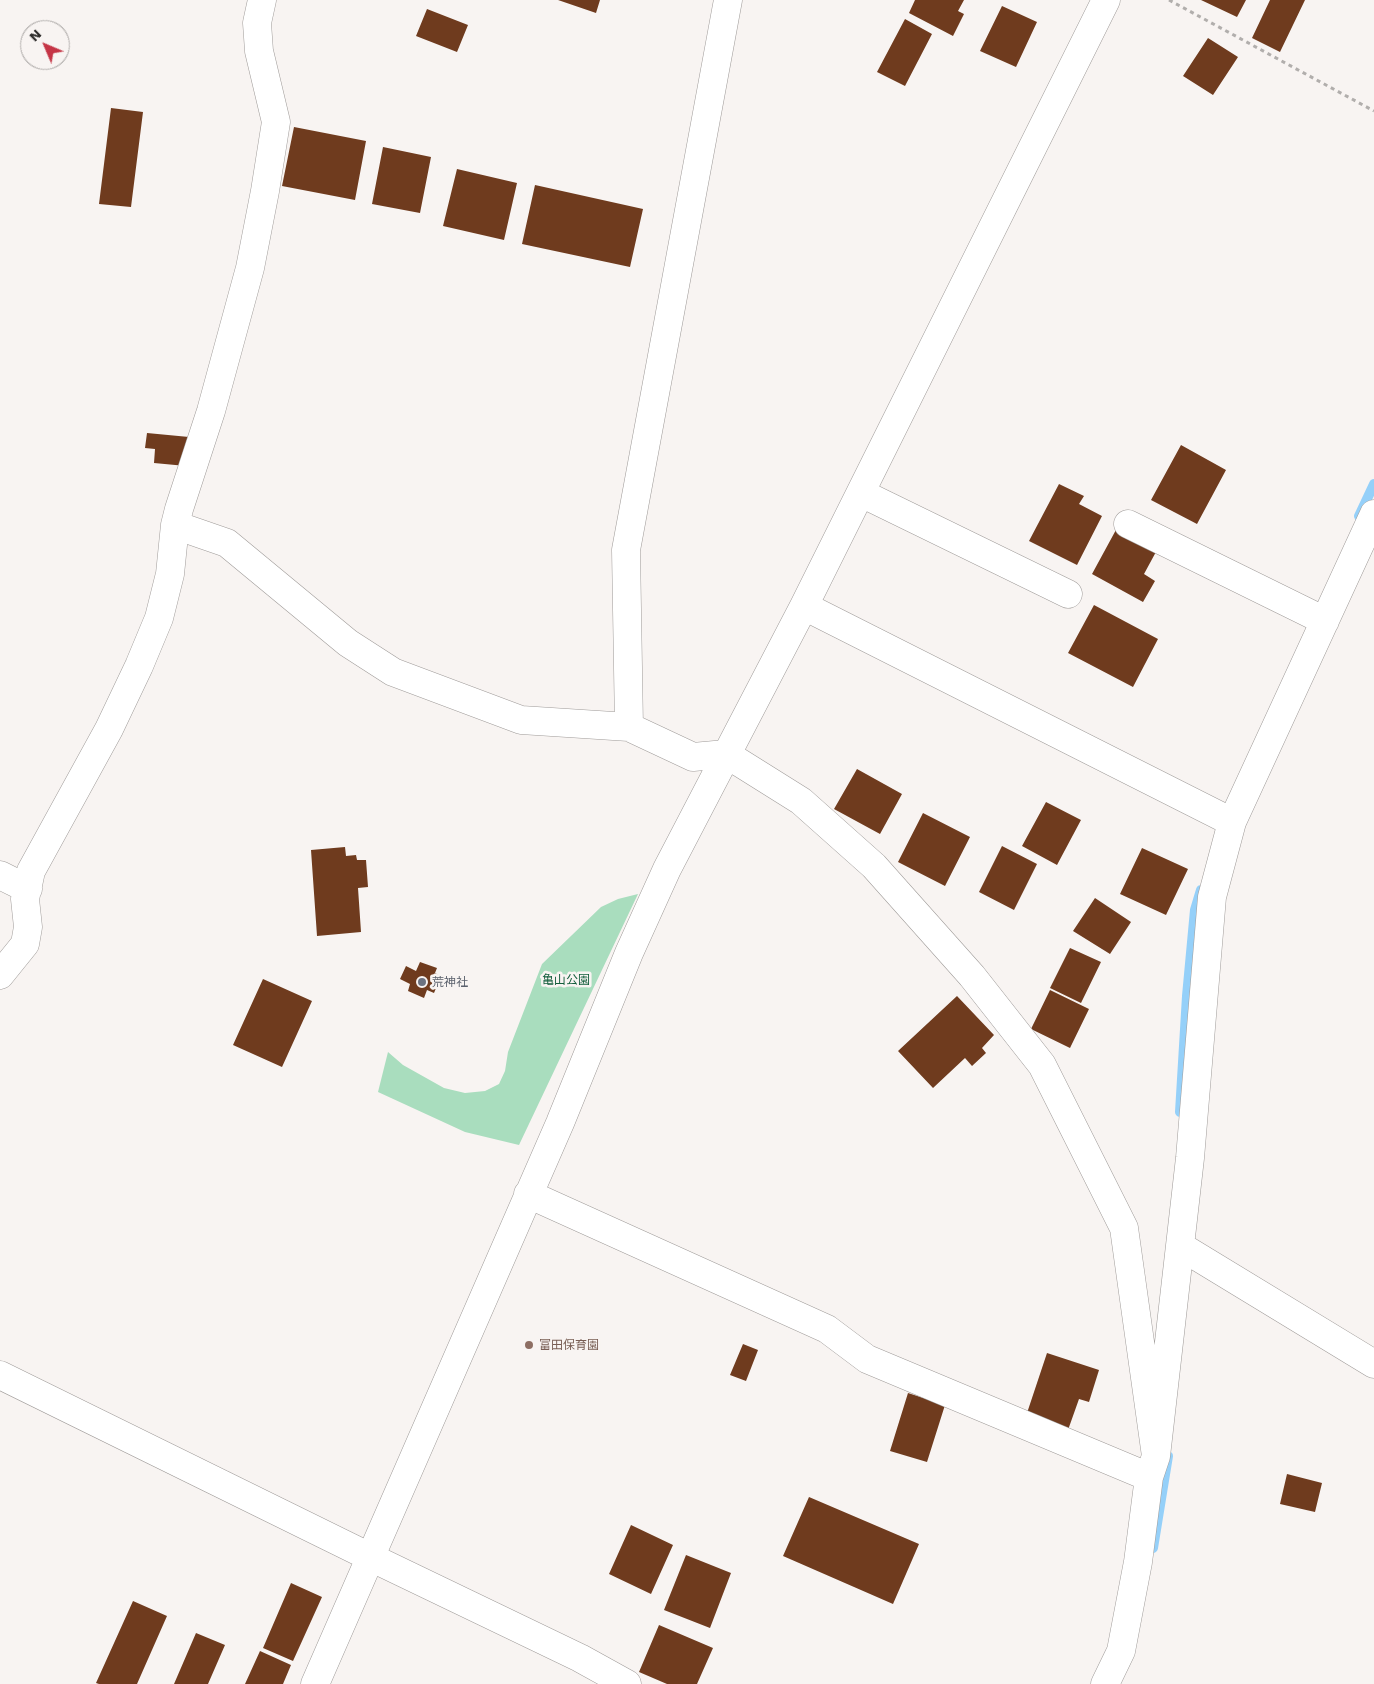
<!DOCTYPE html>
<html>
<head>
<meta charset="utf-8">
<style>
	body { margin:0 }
	#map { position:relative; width:1374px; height:1684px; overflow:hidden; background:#f8f4f2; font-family:"Work Sans",sans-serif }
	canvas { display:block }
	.north { position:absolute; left:20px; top:20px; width:50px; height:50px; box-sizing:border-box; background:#f8f4f2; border:1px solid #a7a4a2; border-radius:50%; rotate:315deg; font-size:14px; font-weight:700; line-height:20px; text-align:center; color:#2d2b2a }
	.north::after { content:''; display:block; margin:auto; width:18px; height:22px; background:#c53546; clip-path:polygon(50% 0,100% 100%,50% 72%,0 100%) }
</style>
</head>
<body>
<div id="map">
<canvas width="1374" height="1684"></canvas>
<div class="north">N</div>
</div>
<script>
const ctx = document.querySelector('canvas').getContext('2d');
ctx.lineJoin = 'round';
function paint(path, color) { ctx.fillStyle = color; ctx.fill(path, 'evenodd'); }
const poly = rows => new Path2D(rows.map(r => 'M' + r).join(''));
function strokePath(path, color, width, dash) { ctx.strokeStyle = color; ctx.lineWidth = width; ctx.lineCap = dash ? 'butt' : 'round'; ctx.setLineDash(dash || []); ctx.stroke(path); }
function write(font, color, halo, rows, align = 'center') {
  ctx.font = font + ' "Work Sans","Noto Sans JP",sans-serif'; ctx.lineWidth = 5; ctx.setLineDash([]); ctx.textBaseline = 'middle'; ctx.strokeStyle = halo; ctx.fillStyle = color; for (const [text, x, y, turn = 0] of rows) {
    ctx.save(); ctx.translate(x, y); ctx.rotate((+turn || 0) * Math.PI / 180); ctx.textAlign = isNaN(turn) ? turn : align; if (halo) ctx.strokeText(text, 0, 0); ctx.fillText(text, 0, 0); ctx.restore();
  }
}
const green = poly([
	[638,894,519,1145,465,1132,378,1092,388,1052,403,1065,444,1088,465,1093,485,1091,499,1084,505,1071,508,1052,542,964,601,907,618,899]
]);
const stream = poly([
	[1359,516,1374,484],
	[1180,1112,1187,996,1195,910,1201,890],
	[1153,1548,1168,1456]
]);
const building = poly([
	[558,0,600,0,596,13],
	[915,0,964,0,958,11,964,14,953,36,909,13],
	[1201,0,1246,0,1237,17],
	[1270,0,1305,0,1280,52,1252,38],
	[1002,6,1037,22,1016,67,980,51],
	[427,9,468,25,457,52,416,36],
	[905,19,932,34,905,86,877,72],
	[1208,38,1238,57,1213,95,1183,76],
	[111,108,143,112,131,207,99,204],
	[294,127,366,141,355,200,282,186],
	[383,147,431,157,420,213,372,204],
	[457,169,517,183,504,240,443,226],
	[535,185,643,209,630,267,522,244],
	[147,433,189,437,186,466,154,463,155,449,145,448],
	[1181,445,1226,470,1197,524,1151,500],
	[1059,484,1084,496,1079,504,1102,516,1077,565,1029,541],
	[1117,528,1157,550,1144,574,1155,581,1143,602,1092,574],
	[1094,605,1158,639,1133,687,1068,653],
	[857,769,902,794,880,834,834,809],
	[1046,802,1081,820,1057,865,1022,846],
	[923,813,970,837,945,886,898,862],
	[1002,846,1037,864,1014,910,979,892],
	[345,847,346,856,356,855,357,860,366,860,368,887,358,888,361,932,317,936,311,850],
	[1142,848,1188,869,1166,915,1120,894],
	[1095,898,1131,922,1110,954,1073,931],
	[1070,948,1101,962,1081,1003,1050,988],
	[420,962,437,968,435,973,441,976,434,993,427,990,424,998,408,991,410,984,400,979,406,966,416,971],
	[263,979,312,1001,282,1067,233,1045],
	[1050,990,1089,1009,1070,1048,1031,1029],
	[957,996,994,1035,982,1048,986,1053,972,1066,965,1058,933,1088,898,1051],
	[743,1344,758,1350,746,1381,730,1375],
	[1047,1353,1099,1370,1089,1402,1079,1399,1068,1430,1026,1416],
	[908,1393,945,1405,927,1462,890,1451],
	[1287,1474,1322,1483,1315,1512,1280,1504],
	[809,1497,919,1544,893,1604,783,1556],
	[631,1525,673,1545,651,1594,609,1574],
	[686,1555,731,1573,710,1628,664,1610],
	[291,1583,322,1597,293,1661,263,1648],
	[133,1601,167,1616,137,1684,99,1684,96,1683],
	[659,1625,713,1648,697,1684,667,1684,639,1672],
	[196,1633,225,1645,208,1684,174,1684],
	[260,1651,291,1665,283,1684,245,1684]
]);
const path = poly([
	[1169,0,1374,111]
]);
const street = poly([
	[861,493,1068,594],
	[1128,524,1325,621],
	[175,525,227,543,348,643,393,672,521,720,629,727,693,757,726,754,801,801,874,866,972,976,1042,1065,1124,1228,1156,1456],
	[804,606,1232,822],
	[629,727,626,550,728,0],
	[0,875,28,889],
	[0,975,25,944,28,927,25,899,31,871,109,729,139,666,159,618,170,574,175,525,179,509,211,411,250,268,265,191,276,122,259,51,257,23,262,0],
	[528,1194,827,1329,867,1359,1149,1477],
	[1180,1246,1374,1364],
	[0,1375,370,1557,580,1658,627,1684],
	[315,1684,560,1123,629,953,667,869,804,606,1106,0],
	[1105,1684,1121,1651,1138,1562,1149,1477,1156,1456,1190,1158,1212,897,1232,822,1374,514]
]);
const markers = [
	[422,982,5,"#6b7280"],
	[529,1345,5,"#8d6e63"]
];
const parkNames = [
	["亀山公園",566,980]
];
const worshipNames = [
	["荒神社",432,982]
];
const educationNames = [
	["富田保育園",539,1345]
];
paint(green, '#a9ddbe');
strokePath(stream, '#95d0f9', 10);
paint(building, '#6f3b1e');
strokePath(street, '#9f9b99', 29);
strokePath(path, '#b1aeac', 3, [4, 4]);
strokePath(street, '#fff', 28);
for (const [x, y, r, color] of markers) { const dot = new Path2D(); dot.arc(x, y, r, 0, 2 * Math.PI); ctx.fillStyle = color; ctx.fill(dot); strokePath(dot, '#f8f4f2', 2); }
write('12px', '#115d3b', '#f8f4f2', parkNames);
write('12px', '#5b616d', '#f8f4f2', worshipNames, 'left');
write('12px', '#785e54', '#f8f4f2', educationNames, 'left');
</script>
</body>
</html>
